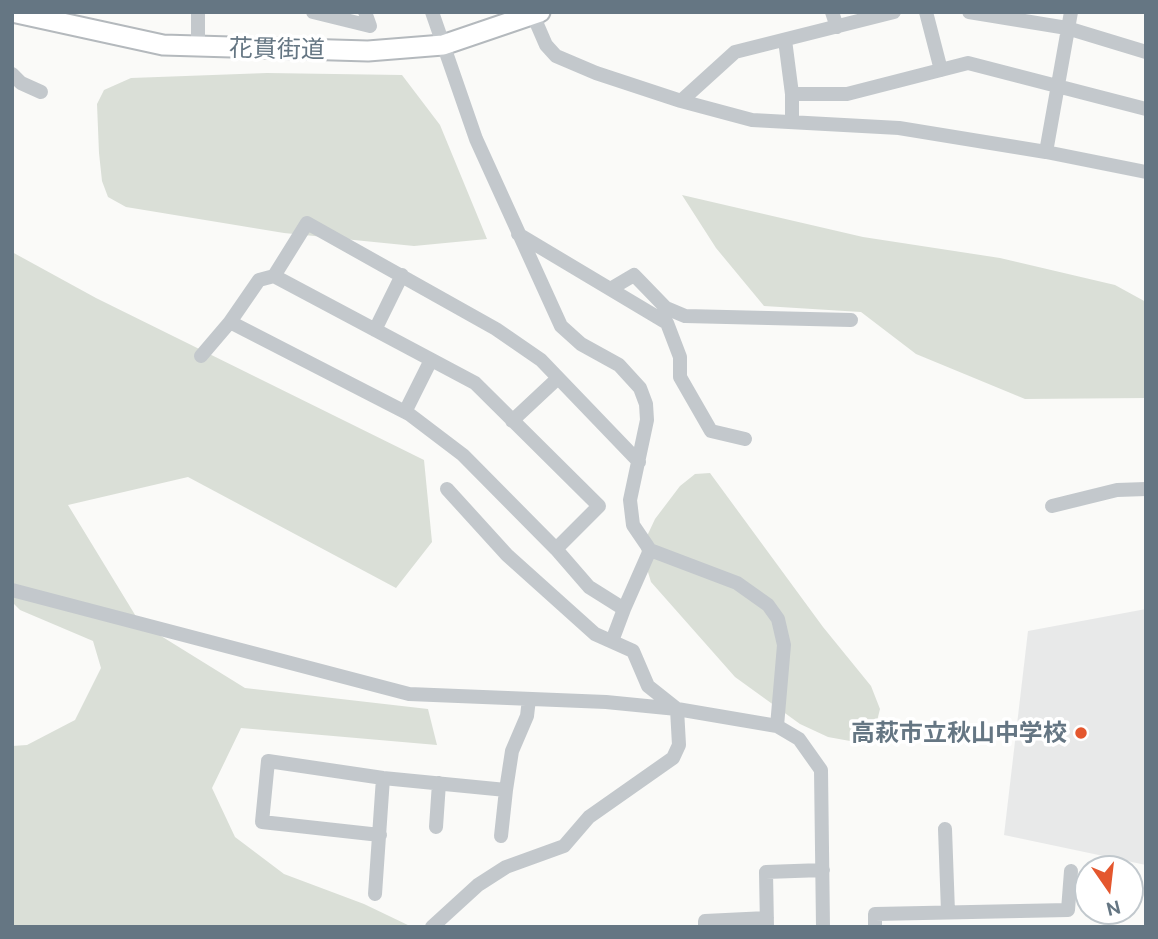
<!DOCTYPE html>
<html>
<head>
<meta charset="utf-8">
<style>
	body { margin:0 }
	#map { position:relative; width:1158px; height:939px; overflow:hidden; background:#fafaf8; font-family:Ubuntu,sans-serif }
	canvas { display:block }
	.frame { position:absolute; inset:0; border:14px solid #657683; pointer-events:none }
	.north { position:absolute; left:1074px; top:855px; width:70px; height:70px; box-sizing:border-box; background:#fff; border:2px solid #c1c8cd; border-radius:50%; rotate:166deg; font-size:19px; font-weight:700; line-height:28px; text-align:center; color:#657683 }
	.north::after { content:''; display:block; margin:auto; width:24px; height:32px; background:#e4572e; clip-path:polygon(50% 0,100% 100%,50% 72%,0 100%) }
</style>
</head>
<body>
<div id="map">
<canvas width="1158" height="939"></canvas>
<div class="frame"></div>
<div class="north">N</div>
</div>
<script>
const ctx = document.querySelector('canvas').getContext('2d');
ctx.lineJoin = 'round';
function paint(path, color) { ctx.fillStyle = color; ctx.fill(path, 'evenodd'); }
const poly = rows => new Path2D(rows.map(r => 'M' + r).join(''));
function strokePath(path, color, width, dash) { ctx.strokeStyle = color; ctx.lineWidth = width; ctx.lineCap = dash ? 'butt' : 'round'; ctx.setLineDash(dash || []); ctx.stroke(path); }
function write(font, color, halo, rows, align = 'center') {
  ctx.font = font + ' Ubuntu,"Noto Sans JP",sans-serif'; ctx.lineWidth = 7; ctx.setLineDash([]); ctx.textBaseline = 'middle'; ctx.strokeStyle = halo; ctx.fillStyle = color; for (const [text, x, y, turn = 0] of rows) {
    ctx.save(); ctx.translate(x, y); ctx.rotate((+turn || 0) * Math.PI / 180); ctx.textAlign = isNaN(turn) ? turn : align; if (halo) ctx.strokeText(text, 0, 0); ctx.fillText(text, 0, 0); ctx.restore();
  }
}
const built = poly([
	[1146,609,1146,865,1004,835,1028,631]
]);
const green = poly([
	[267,73,402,75,440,125,487,239,414,246,284,233,126,207,108,197,102,181,99,153,97,104,104,90,131,78],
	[682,195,863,237,1000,258,1115,285,1146,302,1146,398,1025,399,916,354,861,312,764,306,716,248],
	[12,252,96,298,424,460,432,542,396,588,188,477,68,505,140,623,245,688,428,709,437,745,241,728,212,788,235,837,284,874,364,904,412,927,12,927,12,746,27,745,75,720,101,668,93,641,20,610,12,602],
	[710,473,823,627,871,686,880,709,876,725,850,741,828,737,800,724,735,677,651,582,641,549,655,519,680,486,695,474]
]);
const minor = poly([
	[313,12,370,26,365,12],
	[432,12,476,139,561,326,581,344,619,365,640,388,646,404,647,420,630,500,633,525,650,550,737,583,768,605,778,619,784,645,777,726],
	[832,12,837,27],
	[926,12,941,70],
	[969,12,1067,28,1146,52],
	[533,15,546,45,556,56,596,73,681,101,752,120,899,128,1046,152,1146,172],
	[785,40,792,94],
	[198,47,198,12],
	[12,74,21,83,41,92],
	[681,101,735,52,894,12],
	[792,122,792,94,847,94,968,63,1146,109],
	[1046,152,1071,12],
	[518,234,667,323,680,357,680,377,711,431,745,439],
	[274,276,475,383,599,506,556,549],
	[612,288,634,275,666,308,685,316,851,320],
	[375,330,402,275],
	[201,356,230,322],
	[405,412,431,360],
	[512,421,558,378],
	[639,462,541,360,496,329,307,223,274,276,259,280,230,322,409,414,463,455,556,549,589,587,624,609,650,550],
	[1052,506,1117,490,1146,489],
	[12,590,409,694,606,702,677,709,777,726,799,739,821,770,823,927],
	[612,641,624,609],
	[436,827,439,783],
	[945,829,948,912],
	[380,835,262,822,268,761,383,778,506,790,512,751,527,716,529,699],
	[501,836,506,790],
	[375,894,383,778],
	[432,927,478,885,506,867,564,846,589,817,673,758,679,745,677,709,648,686,633,651,595,634,507,555,447,489],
	[705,927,705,921,767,918],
	[767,927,766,872,823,870],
	[875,927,875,914,1068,910,1071,871]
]);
const highway = poly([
	[12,12,163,45,368,51,443,45,540,12]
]);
const markers = [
	[1081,733,7,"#e4572e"]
];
const streetNames = [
	["花貫街道",277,49,1]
];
const poiNames = [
	["高萩市立秋山中学校",1067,733]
];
paint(built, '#e8e9e9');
paint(green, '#dadfd7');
strokePath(highway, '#b4b9bd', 23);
strokePath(minor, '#c3c8cc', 14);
strokePath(highway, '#fff', 19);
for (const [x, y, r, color] of markers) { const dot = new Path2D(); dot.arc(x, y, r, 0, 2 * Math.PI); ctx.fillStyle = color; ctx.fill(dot); strokePath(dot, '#fff', 2.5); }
write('24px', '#657683', '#fff', streetNames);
write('bold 24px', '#657683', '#fff', poiNames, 'right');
</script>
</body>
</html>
